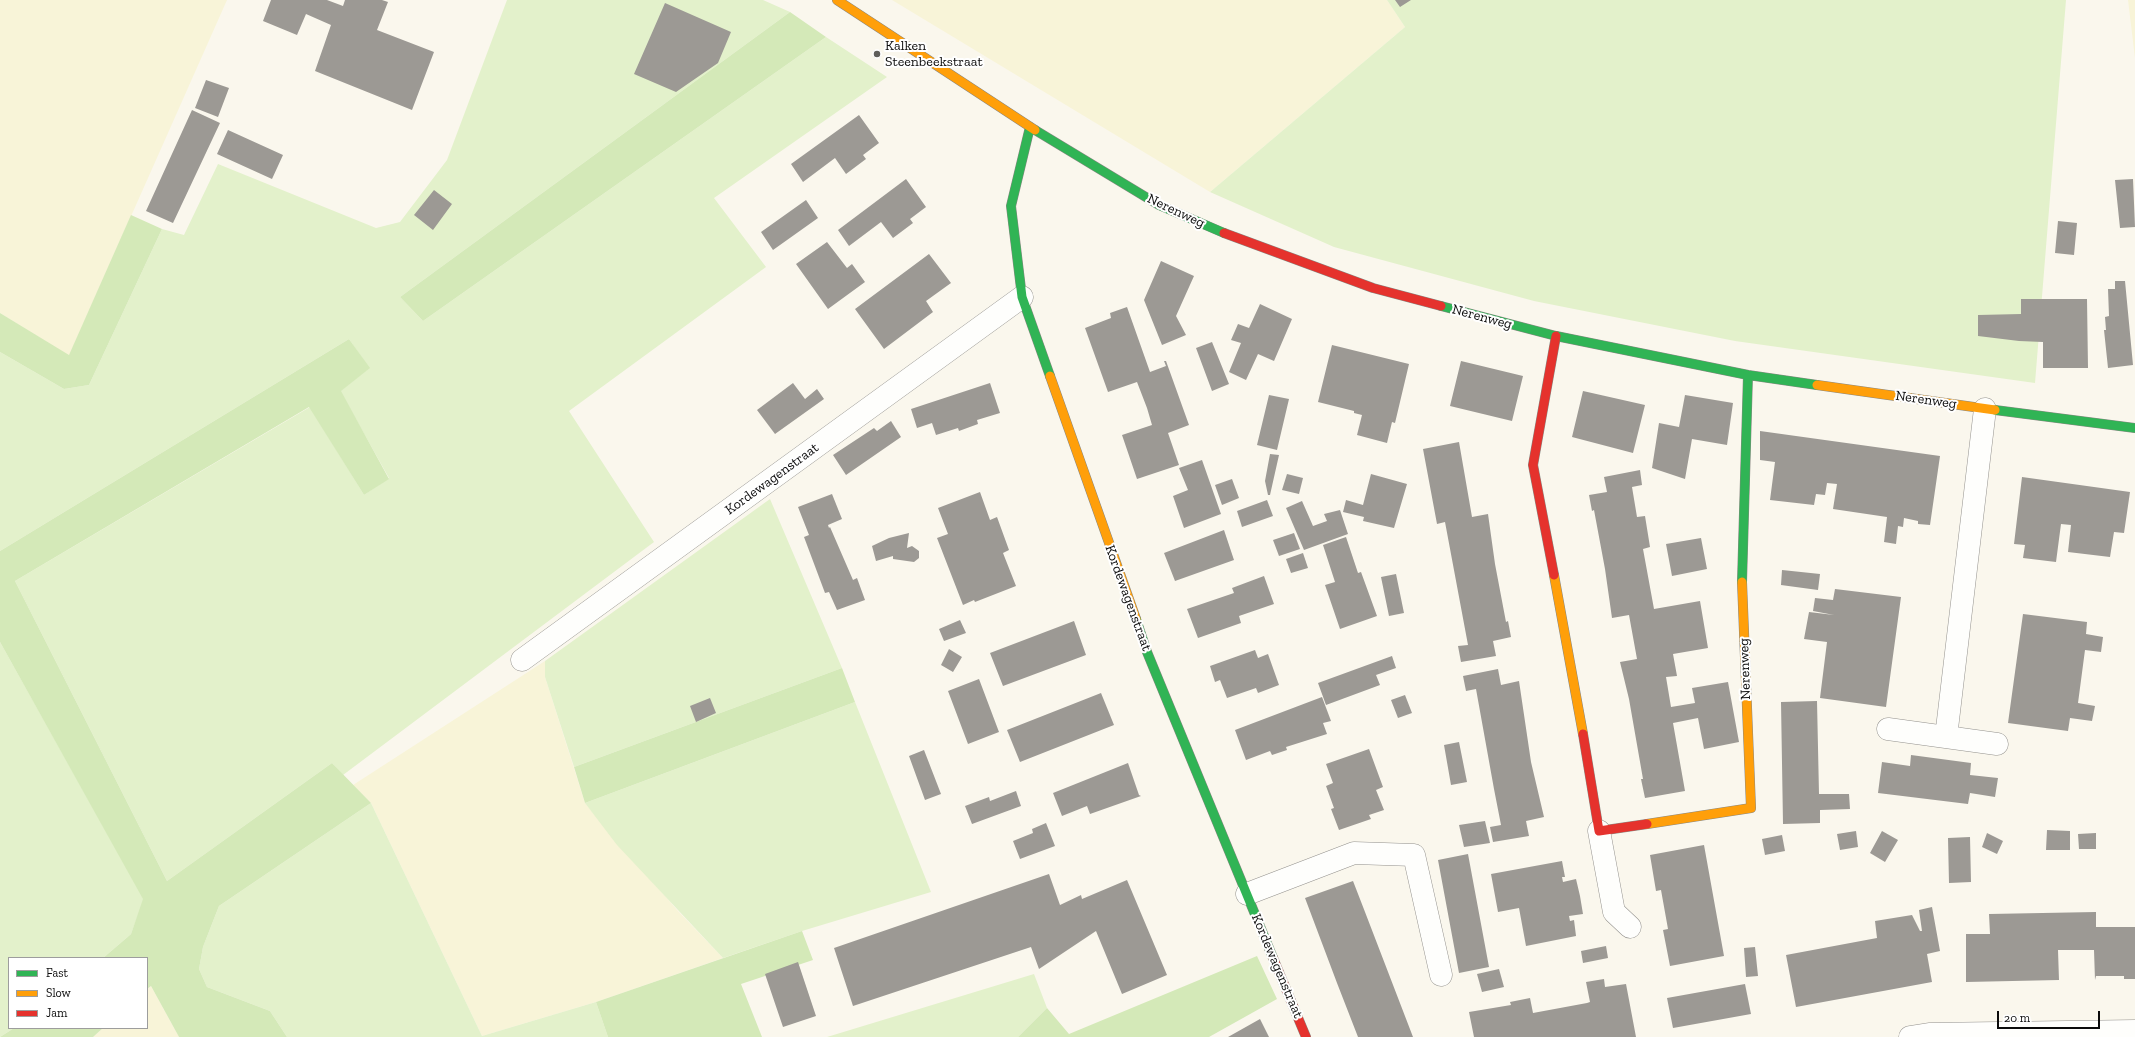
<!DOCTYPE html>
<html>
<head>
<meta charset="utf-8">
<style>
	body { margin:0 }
	#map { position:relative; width:2135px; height:1037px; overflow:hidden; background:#faf7ed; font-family:"Zilla Slab",serif }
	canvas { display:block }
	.legend { position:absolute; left:8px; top:957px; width:140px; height:72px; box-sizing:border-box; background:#fff; border:1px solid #9d9d9d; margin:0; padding:5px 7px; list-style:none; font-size:12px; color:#0b0b0b }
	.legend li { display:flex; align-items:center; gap:8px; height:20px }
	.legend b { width:20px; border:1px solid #9d9d9d }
	.scale { position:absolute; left:1997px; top:1011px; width:103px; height:18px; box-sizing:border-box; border:2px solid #0b0b0b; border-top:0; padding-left:5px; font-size:12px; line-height:14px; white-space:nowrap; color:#0b0b0b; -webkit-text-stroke:3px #fff; paint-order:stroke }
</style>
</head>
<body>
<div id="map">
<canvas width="2135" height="1037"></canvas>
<ul class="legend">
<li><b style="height:5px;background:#30b455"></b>Fast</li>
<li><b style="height:5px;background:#ff9f0a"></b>Slow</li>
<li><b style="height:5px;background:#e5322d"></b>Jam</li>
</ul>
<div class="scale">20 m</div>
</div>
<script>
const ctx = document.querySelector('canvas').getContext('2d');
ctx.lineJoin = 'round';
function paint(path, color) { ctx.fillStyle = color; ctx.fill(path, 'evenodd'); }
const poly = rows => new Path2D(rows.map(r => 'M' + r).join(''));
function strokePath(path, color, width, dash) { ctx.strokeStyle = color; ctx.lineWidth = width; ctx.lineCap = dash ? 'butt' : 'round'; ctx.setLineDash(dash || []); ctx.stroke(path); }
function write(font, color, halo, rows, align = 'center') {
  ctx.font = font + ' "Zilla Slab",serif'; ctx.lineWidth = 4; ctx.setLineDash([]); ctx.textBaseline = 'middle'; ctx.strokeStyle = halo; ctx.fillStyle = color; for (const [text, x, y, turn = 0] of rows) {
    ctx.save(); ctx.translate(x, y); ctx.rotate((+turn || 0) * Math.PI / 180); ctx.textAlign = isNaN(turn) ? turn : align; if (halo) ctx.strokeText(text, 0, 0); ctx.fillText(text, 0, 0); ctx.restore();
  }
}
const farmland = poly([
	[0,0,227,0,69,356,0,313],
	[892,0,1387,0,1405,27,1210,192],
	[2128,0,2135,0,2135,58],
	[545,661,545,677,585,803,678,911,723,958,596,1002,482,1036,371,803,353,785],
	[151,986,179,1037,93,1037,103,1028,147,1028,147,989]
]);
const green = poly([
	[507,0,763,0,790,12,400,297,423,321,826,37,887,77,714,198,766,267,569,411,654,542,343,775,332,763,167,881,15,581,310,407,364,495,389,478,340,391,369,368,349,339,0,551,0,352,64,389,89,385,162,229,184,235,218,164,376,228,400,222,447,160],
	[1387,0,2066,0,2035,383,1735,341,1534,301,1334,247,1210,192,1405,27],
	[770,499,842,668,574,767,545,677,545,661],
	[0,642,144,899,131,934,103,958,9,958,9,1028,14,1028,0,1037],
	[855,702,931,892,802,931,723,958,617,845,585,803],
	[371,803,482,1036,596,1002,608,1037,287,1037,270,1011,207,987,199,969,203,947,219,906],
	[1034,974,1047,1008,1018,1037,827,1037]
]);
const forest = poly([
	[790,12,826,37,423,321,400,297],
	[131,215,162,229,89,385,64,389,0,352,0,313,69,355],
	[349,339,370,368,341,391,389,479,364,495,309,407,15,581,167,881,332,763,371,803,219,906,203,947,199,969,207,987,270,1011,287,1037,179,1037,151,986,147,989,147,958,103,958,131,934,143,899,0,642,0,551],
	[842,668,855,702,585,803,574,767],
	[802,931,813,960,741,984,762,1037,608,1037,596,1002],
	[1257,956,1277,999,1209,1037,1018,1037,1047,1008,1069,1034],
	[14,1028,103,1028,93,1037,0,1037]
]);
const building = poly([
	[271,0,327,0,343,6,345,0,382,0,388,2,377,30,434,52,412,110,315,71,331,25,306,14,297,35,263,21],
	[1395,0,1411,0,1400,7],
	[665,3,731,32,718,63,676,92,634,74],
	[206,80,229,88,218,117,195,108],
	[192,110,220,123,173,223,146,211],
	[859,115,879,143,863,155,866,159,846,174,835,158,803,182,791,164],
	[228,130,283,155,272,179,217,154],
	[906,179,926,207,910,219,913,223,893,238,881,222,849,246,838,230],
	[2133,179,2135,227,2120,228,2115,180],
	[434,190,452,204,433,230,414,215],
	[806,200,818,218,773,250,761,232],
	[2058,221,2077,223,2074,255,2055,253],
	[827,242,847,268,852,264,865,282,828,309,796,264],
	[929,254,951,283,926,301,933,312,884,349,855,309],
	[1161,261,1194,276,1176,316,1186,335,1162,345,1144,300],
	[2115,281,2125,281,2133,365,2108,368,2104,330,2106,330,2105,317,2109,316,2108,289,2115,289],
	[2021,299,2087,299,2088,368,2043,368,2043,342,2019,341,1978,336,1978,315,2021,314],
	[1260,304,1292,319,1274,361,1258,354,1246,380,1229,372,1241,343,1231,340,1238,324,1249,328],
	[1127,307,1150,372,1166,366,1164,361,1166,361,1189,425,1168,433,1179,465,1137,479,1122,435,1152,425,1147,408,1137,382,1108,392,1085,328,1111,318,1110,313],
	[1212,342,1229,384,1212,391,1196,348],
	[1332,345,1409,364,1395,423,1392,422,1387,443,1357,435,1362,415,1354,413,1354,411,1318,402],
	[1461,361,1523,376,1512,421,1450,406],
	[793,383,805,399,817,389,824,399,775,434,757,410],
	[990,383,1000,413,977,420,978,424,959,431,958,428,936,435,932,423,917,428,911,409],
	[1583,391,1645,405,1633,453,1572,437],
	[1269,395,1289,399,1277,450,1257,445],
	[1685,395,1733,403,1727,445,1692,439,1685,479,1652,468,1659,423,1679,427],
	[891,421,901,437,846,475,833,455,874,428,877,431],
	[1760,431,1940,456,1930,525,1918,524,1918,521,1904,518,1903,527,1898,526,1896,544,1884,542,1887,517,1833,509,1837,484,1827,483,1825,495,1816,494,1814,505,1770,500,1775,462,1760,460],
	[1459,442,1472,517,1488,514,1495,564,1506,622,1508,621,1511,637,1493,641,1496,656,1461,662,1458,646,1468,645,1445,522,1437,524,1423,449],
	[1270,454,1279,455,1270,495,1268,495,1265,481],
	[1202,460,1221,514,1184,528,1173,496,1188,490,1179,468],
	[1640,470,1642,485,1632,487,1637,517,1645,516,1650,547,1643,549,1654,609,1700,601,1708,648,1673,654,1677,676,1666,677,1671,707,1695,703,1692,688,1728,682,1739,742,1704,749,1698,718,1673,723,1685,791,1645,798,1641,779,1643,779,1629,699,1620,662,1637,659,1629,615,1612,618,1605,569,1594,510,1592,511,1589,495,1607,492,1604,477],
	[1287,474,1303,478,1299,494,1282,490],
	[1371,474,1407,484,1394,528,1363,521,1364,517,1343,512,1346,500,1363,505],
	[2022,477,2130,492,2124,533,2114,532,2110,557,2068,552,2071,525,2061,524,2056,562,2023,558,2025,545,2014,544],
	[1232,479,1239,498,1222,505,1215,485],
	[980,492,990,520,997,517,1009,550,1003,553,1016,586,975,602,974,600,963,605,937,538,948,534,938,508],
	[832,494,842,519,828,525,829,528,830,527,853,580,857,578,865,600,837,610,829,592,825,593,804,537,809,535,798,507],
	[1267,500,1273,516,1242,527,1237,511],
	[1302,501,1313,526,1327,521,1324,514,1340,510,1348,534,1304,550,1286,508],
	[1224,530,1234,560,1175,581,1164,553],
	[909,533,907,548,912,546,919,551,919,558,914,562,893,559,893,556,876,561,872,546,889,538],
	[1294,533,1300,549,1279,556,1273,540],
	[1346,537,1358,573,1361,572,1377,616,1340,629,1325,585,1335,582,1323,545],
	[1701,538,1707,569,1672,576,1666,544],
	[1303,553,1308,568,1291,573,1286,559],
	[1782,570,1820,574,1818,590,1781,585],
	[1396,574,1404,613,1389,616,1381,577],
	[1264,576,1274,604,1239,616,1241,623,1198,638,1187,609,1234,593,1232,588],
	[1835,589,1901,597,1886,707,1820,698,1827,642,1804,639,1809,612,1834,615,1813,611,1815,598,1833,600],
	[2023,614,2087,622,2086,634,2103,637,2101,652,2085,650,2078,703,2095,706,2092,721,2070,718,2068,731,2008,723],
	[960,620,966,633,944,641,939,629],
	[1074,621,1086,655,1003,686,990,653],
	[949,649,962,657,953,672,941,665],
	[1255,650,1258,658,1268,654,1279,685,1258,693,1256,688,1227,698,1220,680,1215,682,1210,666],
	[1392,656,1396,668,1376,675,1380,685,1326,705,1318,683],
	[1498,669,1501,685,1519,681,1531,762,1544,817,1526,821,1529,836,1493,842,1490,827,1501,825,1494,789,1476,689,1466,691,1463,676],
	[979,679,999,732,968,744,948,691],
	[1101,693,1114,725,1020,762,1007,730],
	[1405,695,1412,713,1398,718,1391,700],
	[1322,697,1331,721,1323,723,1327,734,1286,747,1287,750,1272,755,1270,751,1246,760,1235,730],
	[710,698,716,713,696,722,690,706],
	[1817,701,1819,794,1849,794,1850,809,1820,810,1820,823,1783,824,1781,702],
	[1459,742,1467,782,1451,785,1444,745],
	[1369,749,1383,787,1376,790,1384,810,1369,815,1371,819,1339,830,1331,809,1334,808,1326,786,1333,783,1326,764],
	[924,750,941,794,925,800,909,756],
	[1911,755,1971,763,1970,775,1998,778,1995,797,1970,793,1968,804,1878,793,1882,762,1910,766],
	[1128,763,1139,795,1141,796,1090,814,1087,806,1062,816,1053,793],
	[1016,791,1021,806,972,824,965,806,989,797,990,801],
	[1485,821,1490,843,1464,847,1459,825],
	[1046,823,1055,846,1020,859,1013,841,1033,833,1032,829],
	[2047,830,2070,831,2070,850,2046,850],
	[1856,831,1858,847,1840,850,1837,834],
	[1882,831,1898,840,1885,862,1870,853],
	[1987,833,2003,841,1997,854,1982,847],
	[2096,833,2096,849,2079,849,2078,834],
	[1782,835,1785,851,1765,855,1762,839],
	[1970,837,1971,882,1949,883,1948,838],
	[1704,845,1724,956,1670,966,1663,930,1668,929,1661,890,1656,891,1650,855],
	[1468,854,1489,967,1459,973,1438,860],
	[1562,861,1565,877,1562,877,1563,882,1576,879,1580,896,1583,914,1569,916,1570,921,1574,920,1576,936,1526,946,1519,908,1498,912,1491,874],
	[1049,874,1060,905,1081,895,1082,899,1127,880,1167,975,1122,994,1096,931,1039,969,1031,947,853,1006,834,948],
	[1353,881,1365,912,1413,1037,1358,1037,1337,983,1305,898],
	[1932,907,1940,951,1927,954,1932,982,1796,1007,1786,955,1877,938,1875,921,1912,915,1920,931,1922,931,1919,910],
	[2096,912,2096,927,2135,927,2135,979,2124,979,2124,976,2096,976,2095,980,2094,950,2058,950,2059,980,1966,982,1966,934,1990,934,1989,914],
	[1606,946,1608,958,1583,963,1581,951],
	[1755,947,1758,976,1746,977,1744,948],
	[798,962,816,1016,783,1027,765,974],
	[1499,969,1504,987,1482,992,1477,974],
	[1604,979,1605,987,1626,984,1636,1037,1474,1037,1469,1012,1511,1005,1510,1002,1530,998,1533,1013,1587,1003,1590,1002,1586,982],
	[1745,984,1751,1014,1673,1028,1667,998],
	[1260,1019,1269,1037,1228,1037]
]);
const street = poly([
	[1985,409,1946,737,1997,744],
	[522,660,1022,297],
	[1888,729,1946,737],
	[1599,831,1614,912,1630,927],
	[1247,894,1354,853,1414,855,1441,975],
	[1910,1037,1929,1034,2135,1031]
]);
const fast = poly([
	[1030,127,1011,206,1022,297,1050,376],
	[1035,130,1159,205,1224,233],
	[1441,306,1556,336,1748,375,1817,385],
	[1995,410,2135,428],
	[1742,582,1748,375],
	[1136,619,1147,652,1273,958]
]);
const slow = poly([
	[837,0,1035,130],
	[1050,376,1136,619],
	[1817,385,1995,410],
	[1554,575,1583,734],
	[1647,824,1751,808,1742,582]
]);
const jam = poly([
	[1224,233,1373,288,1441,306],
	[1554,575,1533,465,1556,336],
	[1583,734,1599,831,1647,824],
	[1273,958,1306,1037]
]);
const markers = [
	[877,54,4,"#5f5e5a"]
];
const poiNames = [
	["Kalken",885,46],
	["Steenbeekstraat",885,62]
];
const streetNames = [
	["Nerenweg",1176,211,25],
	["Nerenweg",1482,317,15],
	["Nerenweg",1926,400,8],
	["Kordewagenstraat",772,479,-36],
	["Kordewagenstraat",1128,598,70],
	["Nerenweg",1745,669,-92],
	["Kordewagenstraat",1277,966,67]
];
paint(farmland, '#f8f4d8');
paint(green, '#e3f1cb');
paint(forest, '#d4e9b8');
paint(building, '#9c9994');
strokePath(street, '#93918d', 23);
strokePath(fast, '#898883', 10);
strokePath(slow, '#898883', 10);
strokePath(jam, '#898883', 10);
strokePath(street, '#fefefc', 22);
strokePath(fast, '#30b455', 9);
strokePath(slow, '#ff9f0a', 9);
strokePath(jam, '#e5322d', 9);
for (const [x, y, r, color] of markers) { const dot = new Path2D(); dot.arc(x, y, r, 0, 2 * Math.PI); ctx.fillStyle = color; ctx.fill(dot); strokePath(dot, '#fff', 1.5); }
write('14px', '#0b0b0b', '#fff', poiNames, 'left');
write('14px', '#0b0b0b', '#fff', streetNames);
</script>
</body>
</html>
